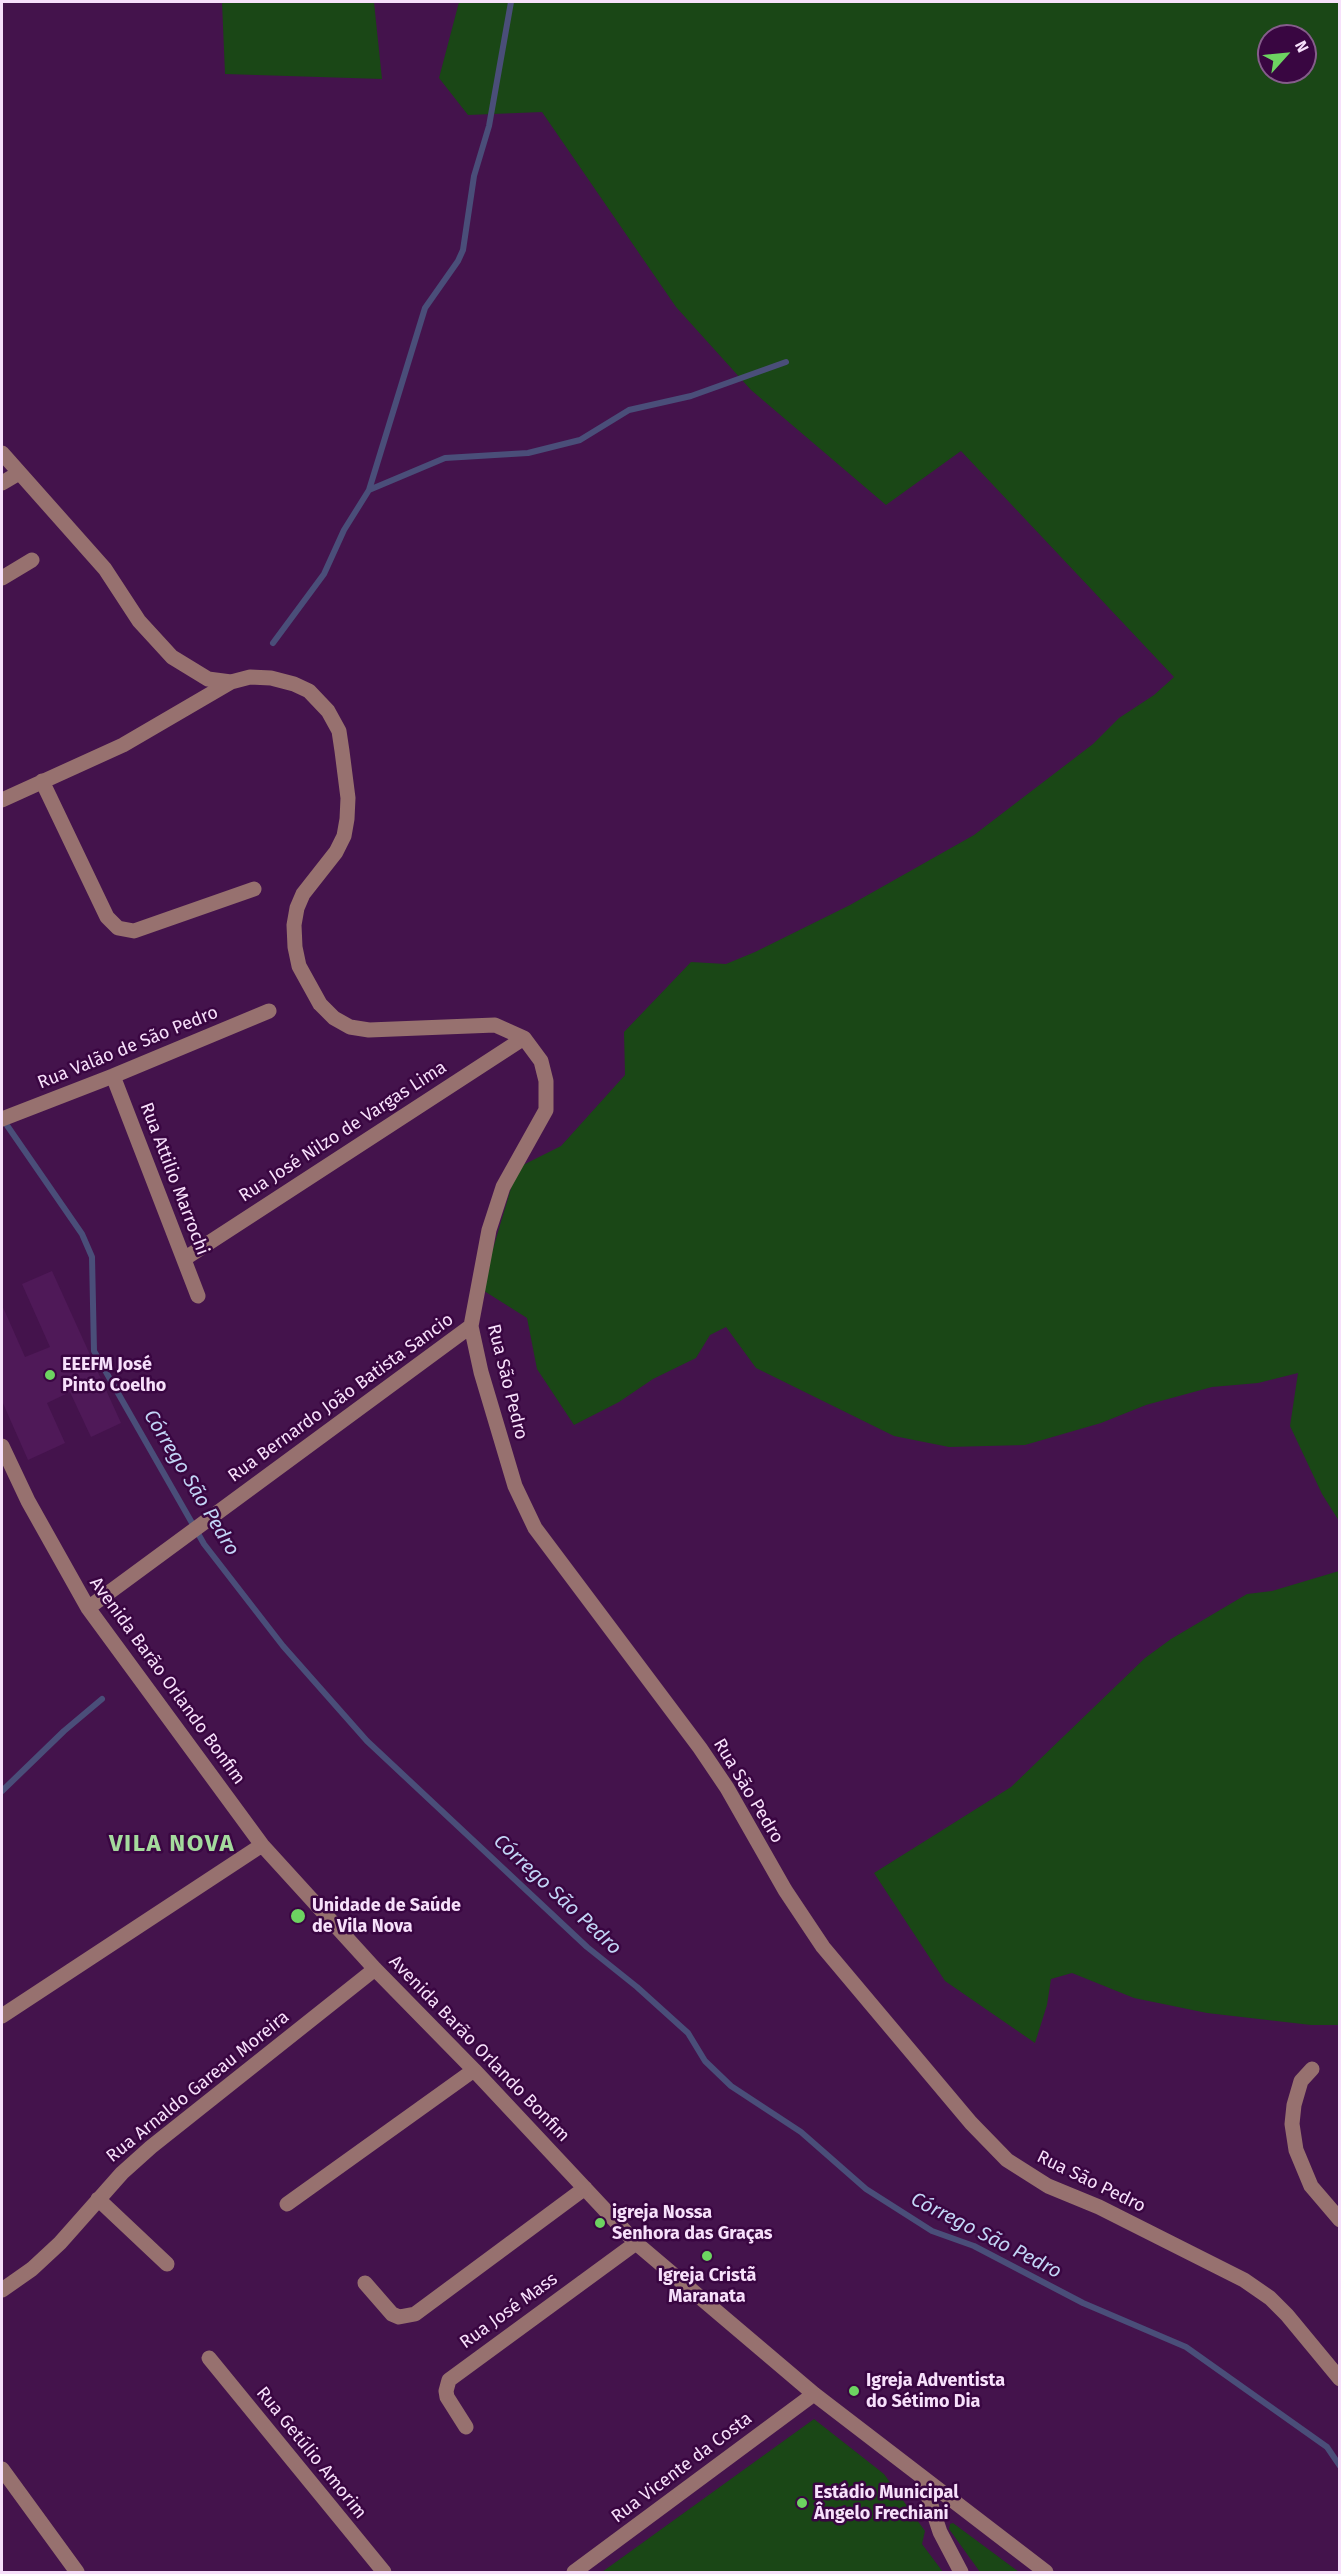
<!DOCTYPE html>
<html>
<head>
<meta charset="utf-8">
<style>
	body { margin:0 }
	#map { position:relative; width:1341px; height:2574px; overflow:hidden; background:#44134c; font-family:"Fira Sans",sans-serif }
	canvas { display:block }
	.frame { position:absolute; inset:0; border:3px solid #f7e0fb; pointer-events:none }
	.north { position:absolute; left:1257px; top:24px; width:60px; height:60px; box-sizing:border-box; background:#390641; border:2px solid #855d8b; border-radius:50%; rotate:63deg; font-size:16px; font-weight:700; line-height:24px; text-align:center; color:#f7e0fb }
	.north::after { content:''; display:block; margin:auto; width:21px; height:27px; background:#6dd361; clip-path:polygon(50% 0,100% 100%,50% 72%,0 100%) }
</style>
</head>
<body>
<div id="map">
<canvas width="1341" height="2574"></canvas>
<div class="frame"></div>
<div class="north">N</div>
</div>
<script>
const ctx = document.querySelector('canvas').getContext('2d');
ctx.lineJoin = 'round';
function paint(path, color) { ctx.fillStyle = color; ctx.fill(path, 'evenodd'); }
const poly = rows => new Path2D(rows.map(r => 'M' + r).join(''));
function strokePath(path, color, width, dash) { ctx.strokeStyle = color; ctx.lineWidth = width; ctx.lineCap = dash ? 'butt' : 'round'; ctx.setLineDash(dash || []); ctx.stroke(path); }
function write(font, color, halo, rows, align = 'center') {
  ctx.font = font + ' "Fira Sans",sans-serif'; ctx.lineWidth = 5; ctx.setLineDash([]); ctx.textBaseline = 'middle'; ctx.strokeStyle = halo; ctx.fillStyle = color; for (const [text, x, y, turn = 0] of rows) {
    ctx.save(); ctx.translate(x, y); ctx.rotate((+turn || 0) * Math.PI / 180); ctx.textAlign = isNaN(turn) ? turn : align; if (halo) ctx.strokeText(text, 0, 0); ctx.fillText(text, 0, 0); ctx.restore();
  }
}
const built = poly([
	[52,1271,121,1423,91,1437,70,1392,47,1403,65,1443,28,1460,2,1401,2,1305,25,1357,50,1347,22,1284]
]);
const green = poly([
	[222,2,374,2,382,79,225,74],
	[459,2,1339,2,1339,1521,1322,1494,1290,1426,1298,1373,1258,1383,1212,1387,1146,1405,1101,1423,1025,1445,949,1447,894,1436,756,1368,726,1327,710,1335,696,1358,653,1379,619,1402,574,1425,537,1369,527,1318,481,1289,517,1168,561,1146,625,1075,624,1032,691,962,726,964,755,952,850,905,974,835,1093,744,1119,718,1154,695,1174,677,961,451,886,505,751,390,676,307,542,112,468,115,439,78],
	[1269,36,1305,36,1305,72,1269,72],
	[1339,1571,1339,2025,1311,2025,1207,2013,1134,1998,1072,1973,1051,1979,1047,2005,1035,2043,945,1981,874,1873,1011,1787,1145,1658,1171,1639,1247,1594,1272,1591],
	[814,2419,884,2474,925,2531,922,2544,943,2572,602,2572],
	[953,2523,1019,2572,980,2572,949,2529,950,2524]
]);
const stream = poly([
	[369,490,445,458,528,453,580,440,629,410,691,396,786,362],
	[273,643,324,574,344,530,369,490,425,308,458,261,463,250,474,176,489,126,511,2],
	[4,1121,82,1234,92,1257,94,1351,204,1544,283,1646,367,1741,587,1947,637,1987,688,2033,705,2061,731,2086,801,2132,866,2189,932,2231,974,2246,1083,2303,1186,2347,1327,2447,1340,2466],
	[2,1791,64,1731,102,1699]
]);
const minor = poly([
	[2,453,105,569,139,621,172,657,208,679,231,682,250,677,271,678,294,684,309,691,328,711,339,731,342,751,348,798,347,819,344,836,336,852,303,894,297,908,294,925,295,947,299,966,320,1004,334,1018,350,1027,369,1030,495,1025,524,1038,541,1061,546,1081,546,1110,503,1187,489,1230,471,1326,481,1372,515,1486,535,1528,700,1748,727,1788,785,1890,823,1947,971,2123,1007,2160,1048,2186,1099,2207,1244,2280,1270,2298,1287,2315,1340,2379],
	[2,483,19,473],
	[2,578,32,560],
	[42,781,107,917,118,928,134,931,254,889],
	[2,800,123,745,231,682],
	[113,1076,198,1296],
	[2,1119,113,1076,269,1011],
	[184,1259,524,1038],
	[2,1446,28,1501,88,1608,262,1845,375,1969,474,2070,636,2243,814,2394,1046,2572],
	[88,1608,471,1326],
	[2,2016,262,1845],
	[1312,2069,1301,2081,1294,2105,1292,2124,1296,2150,1311,2186,1340,2220],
	[98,2199,167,2264],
	[287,2204,474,2070],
	[365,2283,392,2314,399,2317,415,2314,585,2188],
	[2,2290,32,2269,60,2243,122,2173,151,2147,375,1969],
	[209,2358,384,2572],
	[466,2427,447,2397,446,2391,449,2380,636,2243],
	[2,2469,77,2572],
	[922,2478,940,2532,961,2572],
	[574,2572,814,2394]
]);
const markers = [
	[50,1375,6,"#6dd361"],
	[298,1916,8,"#6dd361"],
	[600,2223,6,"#6dd361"],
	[707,2256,6,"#6dd361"],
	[854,2391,6,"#6dd361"],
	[802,2503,6,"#6dd361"]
];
const streetNames = [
	["Rua Valão de São Pedro",128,1048,-22],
	["Rua José Nilzo de Vargas Lima",343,1132,-33],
	["Rua Attilio Marrochi",174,1179,69],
	["Rua São Pedro",507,1382,76],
	["Rua Bernardo João Batista Sancio",341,1398,-36],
	["Avenida Barão Orlando Bonfim",167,1681,54],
	["Rua São Pedro",748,1791,59],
	["Avenida Barão Orlando Bonfim",479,2049,46],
	["Rua Arnaldo Gareau Moreira",198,2087,-39],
	["Rua São Pedro",1091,2182,26],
	["Rua José Mass",509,2311,-36],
	["Rua Getúlio Amorim",311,2453,51],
	["Rua Vicente da Costa",682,2468,-37]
];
const poiNames = [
	["EEEFM José",62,1365],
	["Pinto Coelho",62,1386],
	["Unidade de Saúde",312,1906],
	["de Vila Nova",312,1927],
	["igreja Nossa",612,2213],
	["Senhora das Graças",612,2234],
	["Igreja Cristã",707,2276,"center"],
	["Maranata",707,2297,"center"],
	["Igreja Adventista",866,2381],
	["do Sétimo Dia",866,2402],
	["Estádio Municipal",814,2493],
	["Ângelo Frechiani",814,2514]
];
const waterNames = [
	["Córrego São Pedro",191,1483,59],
	["Córrego São Pedro",557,1895,43],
	["Córrego São Pedro",986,2236,27]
];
const districtNames = [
	["VILA NOVA",172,1844]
];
paint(built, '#4f1958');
paint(green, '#1a4716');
strokePath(stream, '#4a4e79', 6);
strokePath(minor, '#97716f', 15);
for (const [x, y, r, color] of markers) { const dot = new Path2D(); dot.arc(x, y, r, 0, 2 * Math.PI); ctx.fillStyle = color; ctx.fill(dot); strokePath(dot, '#390641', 2); }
write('18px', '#f7e0fb', '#390641', streetNames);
write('bold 18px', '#f7e0fb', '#390641', poiNames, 'left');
write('italic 20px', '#c2d5f6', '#390641', waterNames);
ctx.letterSpacing = '1.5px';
write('bold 24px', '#a4da9d', '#390641', districtNames);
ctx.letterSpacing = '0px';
</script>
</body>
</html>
